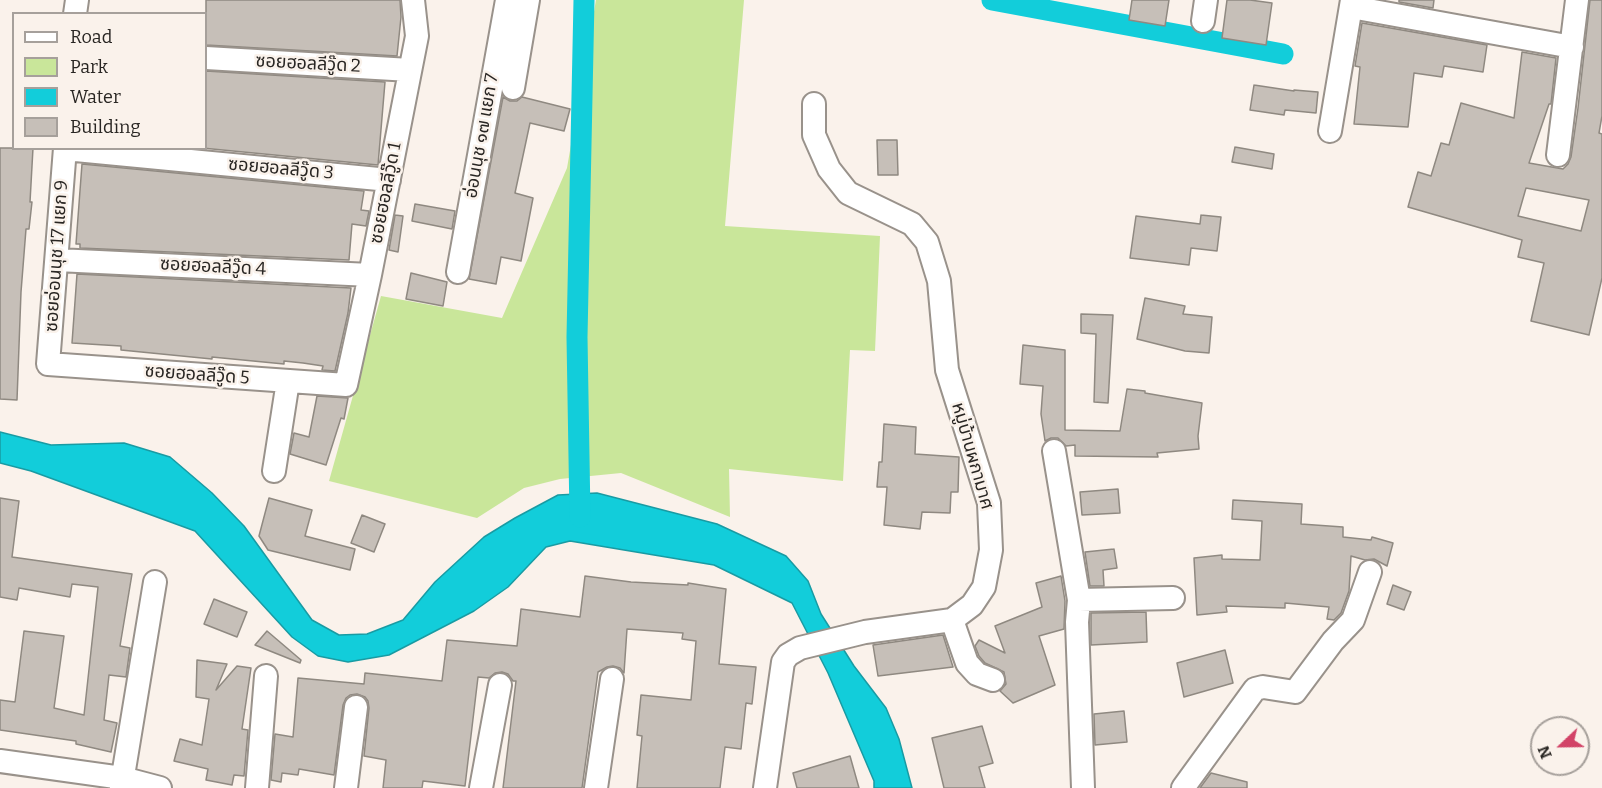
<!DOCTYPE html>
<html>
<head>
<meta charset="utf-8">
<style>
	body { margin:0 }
	#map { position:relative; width:1602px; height:788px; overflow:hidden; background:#faf2eb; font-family:Bitter,serif }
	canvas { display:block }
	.legend { position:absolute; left:12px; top:12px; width:195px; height:138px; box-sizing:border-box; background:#faf2eb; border:2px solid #a6a09b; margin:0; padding:8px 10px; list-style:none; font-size:18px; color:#292623 }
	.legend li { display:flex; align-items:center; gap:12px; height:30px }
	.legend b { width:30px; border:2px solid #a6a09b }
	.north { position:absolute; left:1530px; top:716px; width:60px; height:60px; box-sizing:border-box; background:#faf2eb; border:2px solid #a6a09b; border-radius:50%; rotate:248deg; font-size:16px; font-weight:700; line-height:24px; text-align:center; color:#292623 }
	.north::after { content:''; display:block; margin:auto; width:21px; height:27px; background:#d24367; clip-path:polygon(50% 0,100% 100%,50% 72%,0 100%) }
</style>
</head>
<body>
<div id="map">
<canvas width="1602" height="788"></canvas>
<ul class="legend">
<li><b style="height:8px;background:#fff"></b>Road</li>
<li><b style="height:16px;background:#c9e69a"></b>Park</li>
<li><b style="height:16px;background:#12cdda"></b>Water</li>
<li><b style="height:16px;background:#c6bfb8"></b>Building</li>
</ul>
<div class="north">N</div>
</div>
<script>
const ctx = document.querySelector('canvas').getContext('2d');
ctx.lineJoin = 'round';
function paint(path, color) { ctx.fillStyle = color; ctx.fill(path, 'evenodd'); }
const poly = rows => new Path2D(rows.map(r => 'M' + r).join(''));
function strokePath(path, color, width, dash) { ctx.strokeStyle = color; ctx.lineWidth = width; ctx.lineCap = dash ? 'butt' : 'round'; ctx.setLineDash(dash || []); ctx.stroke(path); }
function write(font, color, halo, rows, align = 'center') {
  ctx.font = font + ' Bitter,"Noto Sans Thai",serif'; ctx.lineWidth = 5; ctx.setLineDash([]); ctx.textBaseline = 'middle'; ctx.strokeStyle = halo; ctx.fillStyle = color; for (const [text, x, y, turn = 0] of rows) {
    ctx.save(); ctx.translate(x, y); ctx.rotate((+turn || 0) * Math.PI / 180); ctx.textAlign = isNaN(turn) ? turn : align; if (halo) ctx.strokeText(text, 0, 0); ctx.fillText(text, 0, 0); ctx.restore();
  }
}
const green = poly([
	[596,0,744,0,725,226,880,236,875,351,850,350,843,481,729,469,730,517,621,473,560,479,524,488,477,518,329,481,381,296,502,318,567,168]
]);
const water = poly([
	[0,432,51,445,124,443,170,457,212,493,244,526,312,620,339,635,367,634,403,620,435,582,484,537,515,518,558,495,597,493,717,524,786,556,808,581,821,614,854,666,886,708,899,739,912,788,874,788,874,781,828,673,792,603,714,565,570,541,546,547,508,587,474,611,389,655,348,662,318,656,292,637,195,531,31,471,0,463,0,432]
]);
const canal = poly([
	[992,0,1283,54],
	[580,517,577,337,584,0]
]);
const building = poly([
	[206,0,400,0,401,17,397,56,206,45,206,0],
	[1132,0,1169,0,1165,26,1129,20,1132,0],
	[1227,0,1250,0,1272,3,1266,45,1222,38,1227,0],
	[1399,0,1434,0,1433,8,1399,2,1399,0],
	[1590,0,1602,0,1602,116,1599,133,1602,134,1602,278,1589,335,1531,321,1544,263,1518,257,1522,240,1408,207,1418,172,1431,176,1441,143,1449,145,1461,103,1514,118,1522,52,1556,58,1551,104,1549,104,1529,163,1563,169,1568,164,1571,157,1578,108,1590,0],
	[1526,188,1589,200,1581,231,1518,216,1526,188],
	[1362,23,1487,45,1483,72,1444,66,1442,77,1414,73,1408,127,1354,124,1360,67,1355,66,1362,23],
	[206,71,385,82,378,165,202,148,206,148,206,71],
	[1254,85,1294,91,1294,90,1318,92,1316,113,1285,110,1284,115,1250,110,1254,85],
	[503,97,510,101,517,101,522,97,570,109,564,131,530,123,515,193,533,198,521,261,501,257,496,284,469,279,503,97],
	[877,140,897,140,898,175,878,175,877,140],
	[1235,147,1274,154,1272,169,1232,162,1235,147],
	[0,148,33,148,30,202,32,202,29,229,26,229,21,292,17,400,0,399,0,148],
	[82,164,364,191,361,210,369,211,366,226,352,224,349,260,80,248,80,244,76,244,82,164],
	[415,204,455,211,452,229,412,221,415,204],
	[395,215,403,216,398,252,389,250,395,215],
	[1201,215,1221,217,1217,251,1191,248,1189,265,1130,258,1136,216,1200,224,1201,215],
	[411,273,447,282,443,306,406,299,411,273],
	[77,274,351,288,348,313,335,371,322,370,323,366,303,363,284,361,284,364,212,357,212,359,121,350,121,346,72,343,77,274],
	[1145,298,1185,306,1183,314,1212,317,1209,353,1185,351,1137,339,1145,298],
	[1081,314,1113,315,1108,403,1094,402,1096,334,1081,333,1081,314],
	[1023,345,1065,350,1065,430,1120,431,1127,389,1145,391,1145,393,1202,403,1198,436,1199,449,1157,453,1158,457,1075,456,1075,445,1066,446,1058,438,1051,438,1045,441,1041,414,1043,386,1020,384,1023,345],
	[317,396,348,398,344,419,341,418,326,465,290,454,294,433,309,437,317,396],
	[884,424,916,427,915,454,959,457,958,492,951,492,950,513,922,512,920,529,884,525,887,487,877,487,879,462,882,462,884,424],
	[1118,489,1120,513,1082,515,1080,492,1118,489],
	[0,498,19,501,12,557,132,574,120,646,130,648,126,677,109,675,104,720,117,723,111,752,76,744,76,741,0,730,0,700,15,702,24,631,64,636,54,708,84,715,98,587,72,584,70,597,19,588,17,600,0,597,0,498],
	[269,498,312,510,305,536,355,549,350,570,268,550,259,536,269,498],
	[1233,500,1302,504,1301,524,1343,527,1343,537,1371,540,1372,537,1393,543,1387,566,1374,559,1365,560,1351,556,1349,591,1341,613,1334,620,1327,619,1329,607,1285,603,1285,608,1226,606,1227,612,1197,615,1194,558,1222,555,1222,559,1260,560,1262,521,1232,519,1233,500],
	[362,515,385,524,374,552,351,543,362,515],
	[1114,549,1117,568,1103,570,1104,586,1090,586,1085,552,1114,549],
	[585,576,631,582,688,585,688,583,726,589,719,664,756,667,752,704,746,703,741,749,725,747,720,788,637,788,642,736,637,735,641,695,691,700,696,641,682,639,683,633,627,629,624,673,620,668,613,666,607,667,598,672,582,788,503,788,516,681,513,681,508,674,502,672,495,673,489,678,478,677,465,786,423,781,422,788,383,788,386,760,364,756,369,708,368,701,365,697,357,694,350,695,346,698,343,705,334,775,299,769,298,775,282,773,281,782,271,780,275,734,293,737,298,678,364,684,365,673,442,681,447,640,517,646,521,609,580,617,585,576],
	[1061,576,1065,601,1064,629,1039,636,1055,685,1013,703,1000,691,1006,684,1004,672,985,663,979,656,975,646,979,640,1005,653,995,626,1042,607,1036,583,1061,576],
	[1393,585,1411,592,1404,610,1387,604,1393,585],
	[214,599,247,612,237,637,204,624,214,599],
	[1146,612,1147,642,1091,645,1091,613,1146,612],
	[267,631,301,660,300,663,255,645,267,631],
	[943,635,953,667,878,676,873,645,943,635],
	[1225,650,1233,683,1184,697,1177,663,1225,650],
	[197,660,227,664,216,690,237,666,251,668,242,729,248,730,244,776,234,775,232,785,206,780,208,769,174,761,180,739,202,745,209,699,196,697,197,660],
	[1124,711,1127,742,1095,745,1094,714,1124,711],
	[982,726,993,763,979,767,985,788,944,788,932,738,982,726],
	[850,756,859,788,797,788,793,773,850,756],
	[1211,773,1247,782,1247,788,1200,788,1211,773]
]);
const street = poly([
	[1351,7,1572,47],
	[75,14,77,0],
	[1203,21,1206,0],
	[206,58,410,70],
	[513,88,528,0],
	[1330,131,1352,0],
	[65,148,48,364,346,385,370,275,417,36,413,0],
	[65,149,389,180],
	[1558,155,1577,0],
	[57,260,370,275],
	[458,272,507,0],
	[1054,451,1079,600],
	[274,471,288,381],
	[952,620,967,663,977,674,993,680],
	[0,761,122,778,160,788],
	[121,788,155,582],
	[257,788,266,676],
	[346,788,356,707],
	[481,788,500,685],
	[596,788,612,679],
	[765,788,783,662,788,655,800,648,865,632,952,620,972,605,984,587,991,550,989,503,947,370,939,281,927,242,912,224,848,193,829,169,814,135,814,104],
	[1083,788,1077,622,1079,600,1173,598],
	[1183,788,1255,689,1263,687,1295,692,1333,641,1353,620,1370,572]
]);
const streetNames = [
	["ซอยฮอลลีวู๊ด 2",308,64,3],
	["อ่อนนุช ๑๗ แยก 7",482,136,-80],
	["ซอยฮอลลีวู๊ด 3",281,169,5],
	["ซอยฮอลลีวู๊ด 1",386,193,-79],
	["ซอยอ่อนนุช 17 แยก 9",57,256,-86],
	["ซอยฮอลลีวู๊ด 4",213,267,3],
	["ซอยฮอลลีวู๊ด 5",197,375,4],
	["หมู่บ้านผกามาศ",972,456,74]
];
paint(green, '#c9e69a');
paint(water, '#12cdda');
strokePath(water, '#199ba3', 1.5);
strokePath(canal, '#12cdda', 21);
paint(building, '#c6bfb8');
strokePath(building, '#8f8981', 1.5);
strokePath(street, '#99928b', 26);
strokePath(street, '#fff', 22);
write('18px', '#292623', '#faf2eb', streetNames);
</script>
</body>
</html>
